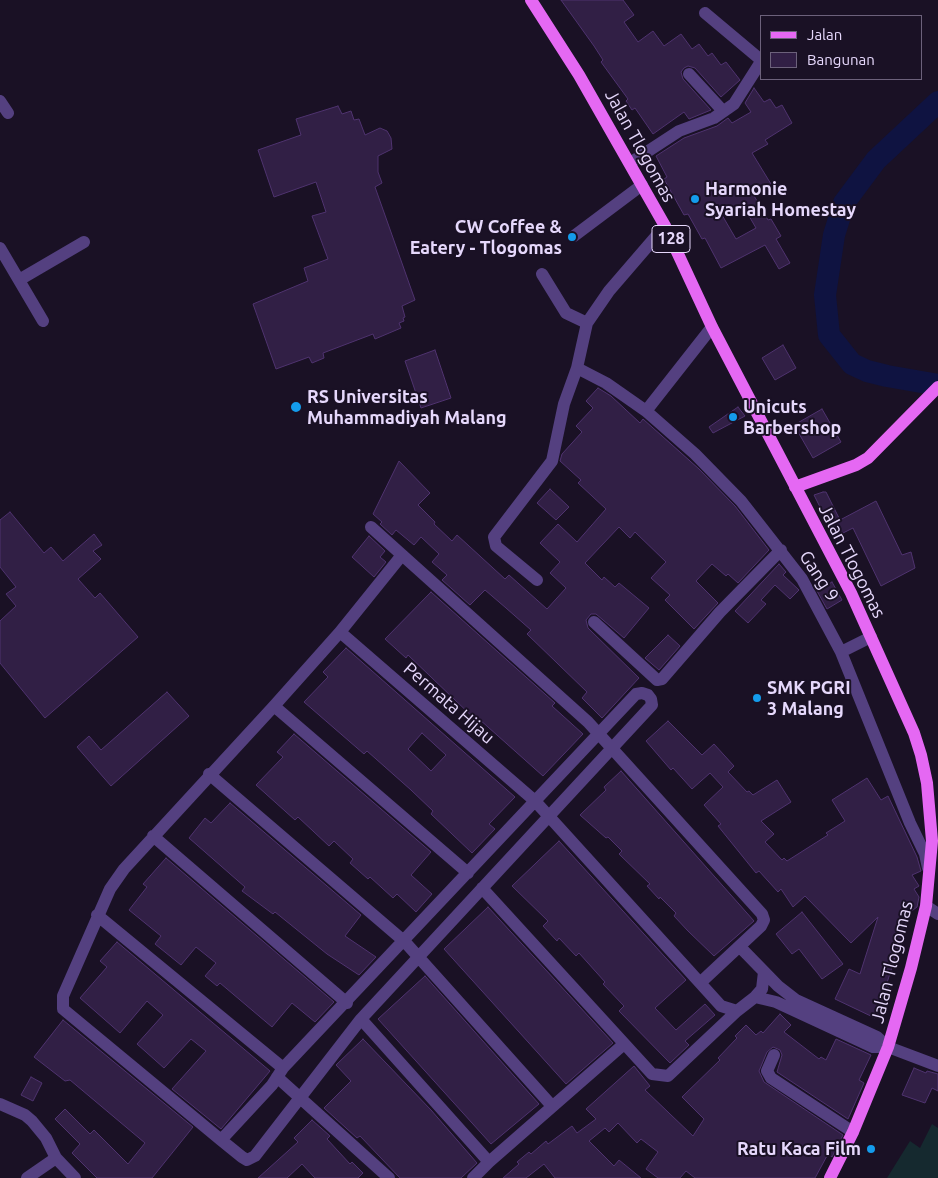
<!DOCTYPE html>
<html>
<head>
<meta charset="utf-8">
<style>
	body { margin:0 }
	#map { position:relative; width:938px; height:1178px; overflow:hidden; background:#1a1125; font-family:Ubuntu,sans-serif }
	canvas { display:block }
	.legend { position:absolute; left:760px; top:15px; width:162px; height:65px; box-sizing:border-box; background:#1a1125; border:1px solid #6c617b; margin:0; padding:6px 9px; list-style:none; font-size:15px; color:#e6d8fc }
	.legend li { display:flex; align-items:center; gap:10px; height:25px }
	.legend b { width:25px; border:1px solid #6c617b }
</style>
</head>
<body>
<div id="map">
<canvas width="938" height="1178"></canvas>
<ul class="legend">
<li><b style="height:6px;background:#e568f3"></b>Jalan</li>
<li><b style="height:14px;background:#311f45"></b>Bangunan</li>
</ul>
</div>
<script>
const ctx = document.querySelector('canvas').getContext('2d');
ctx.lineJoin = 'round';
function paint(path, color) { ctx.fillStyle = color; ctx.fill(path, 'evenodd'); }
const poly = rows => new Path2D(rows.map(r => 'M' + r).join(''));
function strokePath(path, color, width, dash) { ctx.strokeStyle = color; ctx.lineWidth = width; ctx.lineCap = dash ? 'butt' : 'round'; ctx.setLineDash(dash || []); ctx.stroke(path); }
function write(font, color, halo, rows, align = 'center') {
  ctx.font = font + ' Ubuntu,sans-serif'; ctx.lineWidth = 4; ctx.setLineDash([]); ctx.textBaseline = 'middle'; ctx.strokeStyle = halo; ctx.fillStyle = color; for (const [text, x, y, turn = 0] of rows) {
    ctx.save(); ctx.translate(x, y); ctx.rotate((+turn || 0) * Math.PI / 180); ctx.textAlign = isNaN(turn) ? turn : align; if (halo) ctx.strokeText(text, 0, 0); ctx.fillText(text, 0, 0); ctx.restore();
  }
}
const green = poly([
	[932,1124,938,1128,938,1178,887,1178,910,1141,920,1148]
]);
const river = poly([
	[938,102,876,160,844,203,834,235,825,295,829,335,852,364,867,371,887,376,938,385]
]);
const building = poly([
	[561,0,623,0,634,15,624,22,638,42,653,31,664,46,681,34,692,49,699,44,708,56,712,53,721,65,726,62,740,80,721,97,695,68,688,66,684,68,681,72,683,79,711,110,689,119,684,112,653,134,635,108,632,110,626,101,628,99,601,62,603,60,594,46,561,0],
	[754,88,764,102,770,99,776,108,782,105,792,123,765,140,768,144,752,153,771,184,753,194,768,220,771,219,781,236,776,239,790,263,779,269,765,245,721,268,705,238,702,239,688,214,684,215,664,179,667,177,656,156,684,138,717,126,728,118,732,123,751,112,745,103,754,88],
	[742,204,756,228,736,239,722,215,742,204],
	[338,106,342,114,351,111,354,120,359,119,365,135,380,128,387,131,391,138,392,149,378,156,378,172,382,183,375,187,415,300,402,306,405,317,403,318,404,321,399,323,401,328,375,339,373,334,323,353,324,358,312,363,309,357,276,369,253,304,308,281,304,268,328,259,312,216,326,212,316,182,274,197,258,150,301,135,296,119,338,106],
	[783,345,796,368,775,380,762,358,783,345],
	[435,350,451,398,421,408,405,361,435,350],
	[598,388,611,396,640,423,643,419,699,469,735,506,769,550,738,583,728,574,726,576,712,564,696,581,718,603,694,629,665,600,670,595,651,578,666,562,635,532,630,538,619,527,585,563,602,580,604,577,615,587,619,583,649,608,624,638,596,614,591,614,586,620,588,628,639,678,602,718,582,698,587,692,527,634,531,630,506,608,485,590,470,605,442,580,447,575,432,562,439,554,421,537,414,545,396,530,392,535,380,524,382,522,373,514,399,461,430,493,418,505,435,522,434,524,452,541,457,535,505,579,509,575,547,609,566,588,550,573,560,562,540,543,558,524,577,542,606,509,578,483,581,480,560,461,562,454,582,432,576,426,593,408,586,401,598,388],
	[738,407,745,416,713,433,709,427,738,407],
	[822,409,841,442,813,458,794,425,822,409],
	[550,489,569,507,556,520,537,503,550,489],
	[823,492,826,492,840,520,876,501,902,555,911,552,915,568,881,586,853,528,835,537,814,495,823,492],
	[10,512,44,553,51,547,63,561,94,534,102,545,93,551,101,559,78,579,95,598,100,593,138,637,45,718,0,663,0,621,16,606,6,594,16,587,0,567,0,520,10,512],
	[369,536,385,551,380,557,386,562,374,577,352,557,369,536],
	[779,564,786,572,783,575,799,590,790,599,775,585,761,600,766,604,748,623,735,611,779,564],
	[832,582,842,600,827,609,817,591,832,582],
	[431,592,555,703,552,706,583,734,543,776,479,719,477,721,408,655,406,658,385,639,431,592],
	[668,635,680,646,659,670,645,658,668,635],
	[346,648,515,797,489,824,495,829,472,853,431,814,433,811,411,790,367,751,364,754,304,702,328,677,323,672,346,648],
	[422,733,446,755,431,771,408,749,422,733],
	[167,692,189,716,111,786,77,747,89,736,101,750,167,692],
	[668,721,702,755,714,744,734,766,728,772,747,792,749,791,753,795,777,780,791,802,761,821,774,834,765,842,782,860,784,858,787,861,828,835,826,833,845,821,832,800,867,778,881,800,888,796,917,857,921,871,912,875,919,886,914,889,919,897,917,907,909,913,886,986,889,988,875,1018,835,999,849,969,860,974,878,917,851,943,805,896,793,907,781,889,778,892,759,871,756,873,718,826,721,824,704,805,723,787,710,773,692,789,673,768,671,770,646,741,668,721],
	[294,734,431,852,411,875,432,894,416,912,397,894,393,898,370,877,368,879,350,863,353,859,334,841,329,846,298,817,295,820,256,785,283,757,277,752,294,734],
	[621,771,754,921,714,956,688,931,674,916,676,913,660,897,659,899,647,886,650,884,619,854,622,851,608,837,606,838,580,815,606,790,604,787,621,771],
	[230,803,361,915,345,936,376,957,359,975,327,954,275,912,273,914,242,891,245,887,189,838,205,818,211,823,230,803],
	[559,841,686,980,655,1008,676,1030,705,1004,715,1015,685,1041,689,1045,670,1063,619,1011,624,1006,603,984,605,982,579,953,576,956,559,938,557,941,543,926,548,921,512,886,559,841],
	[166,858,334,1002,315,1022,292,1003,272,1027,220,983,217,986,205,976,216,963,196,947,181,965,155,944,161,936,129,910,147,887,143,884,166,858],
	[488,907,613,1043,566,1084,444,949,488,907],
	[802,912,843,964,822,979,799,949,792,954,776,934,802,912],
	[117,942,270,1071,221,1129,172,1089,206,1051,191,1039,164,1068,137,1044,163,1015,147,1001,120,1033,80,998,107,967,100,961,117,942],
	[425,976,539,1104,491,1144,378,1019,425,976],
	[780,1014,791,1025,784,1032,819,1059,821,1057,826,1060,836,1039,871,1055,859,1080,864,1083,848,1119,777,1072,782,1055,780,1050,773,1047,767,1052,759,1071,764,1082,843,1135,832,1157,828,1154,815,1178,695,1178,686,1171,680,1178,658,1178,646,1169,658,1152,641,1139,637,1143,618,1123,609,1132,605,1128,589,1141,614,1166,619,1160,641,1178,555,1178,544,1164,526,1178,503,1178,519,1164,517,1162,529,1152,531,1154,546,1141,548,1144,572,1126,577,1133,596,1119,586,1109,634,1066,650,1086,645,1090,693,1136,704,1119,682,1097,720,1060,718,1058,737,1038,735,1036,746,1025,756,1035,761,1031,763,1033,780,1014],
	[63,1020,193,1127,152,1178,97,1178,72,1153,80,1144,55,1119,65,1109,90,1134,94,1130,128,1164,145,1143,70,1080,65,1081,34,1057,63,1020],
	[363,1039,431,1110,477,1163,461,1178,400,1178,360,1136,357,1138,324,1108,351,1081,336,1065,363,1039],
	[914,1068,926,1073,927,1071,938,1074,938,1091,932,1088,925,1103,902,1095,914,1068],
	[31,1077,42,1083,33,1101,21,1095,31,1077],
	[312,1120,330,1136,327,1139,350,1164,352,1162,363,1173,358,1178,315,1178,302,1164,287,1178,258,1178,298,1142,294,1138,312,1120]
]);
const minor = poly([
	[705,13,761,60],
	[689,74,723,111],
	[0,101,8,113],
	[630,163,679,131,714,118,734,104,762,60],
	[574,236,642,185],
	[0,248,43,321],
	[542,274,566,313,587,323],
	[19,280,84,242],
	[577,368,606,383,646,411,695,454,741,501,802,579,841,652,910,823,925,854,928,868],
	[646,411,712,327],
	[371,527,588,722,762,914,764,920,761,926,700,983],
	[537,580,496,546,494,537,552,461,564,404,577,368,587,323,609,291,665,226],
	[594,622,657,680,662,679,720,612,781,550],
	[340,632,535,801,721,1006,737,1011,755,997,762,989,764,972],
	[841,652,871,637],
	[274,706,468,873],
	[209,774,405,942,552,1106],
	[153,836,347,1003],
	[482,888,652,1074,668,1076,737,1011],
	[926,906,938,914],
	[97,915,283,1068],
	[740,947,778,986,796,1000,877,1037,888,1047],
	[755,997,776,1002,873,1047,888,1047,938,1066],
	[361,1019,489,1162],
	[774,1055,767,1071,771,1078,853,1132],
	[277,1077,389,1178],
	[0,1104,25,1115,32,1121,46,1138,56,1158,75,1178],
	[221,1140,272,1085,283,1068,636,694,642,693,648,695,651,699,652,705,361,1019,255,1156,247,1160,242,1157,221,1140,63,1009,63,996,110,889,124,869,274,706,340,632,402,555],
	[27,1178,56,1158],
	[473,1178,489,1162,624,1044]
]);
const major = poly([
	[531,0,579,75,665,226,712,327,851,593,914,733,921,755,927,783,932,841,926,906,911,968,888,1047,853,1132,830,1178],
	[795,487,856,465,868,458,938,387]
]);
const markers = [
	[695,199,5,"#149cec"],
	[572,237,5,"#149cec"],
	[296,407,6,"#149cec"],
	[733,417,5,"#149cec"],
	[757,698,5,"#149cec"],
	[871,1149,5,"#149cec"]
];
const shields = [
	[671,239,38]
];
const shieldNames = [
	["128",671,239]
];
const streetNames = [
	["Jalan Tlogomas",640,146,61],
	["Jalan Tlogomas",852,561,63],
	["Gang 9",819,576,57],
	["Permata Hijau",449,703,41],
	["Jalan Tlogomas",892,962,-76]
];
const poiNames = [
	["Harmonie",705,189],
	["Syariah Homestay",705,210],
	["CW Coffee &",562,227,"right"],
	["Eatery - Tlogomas",562,248,"right"],
	["RS Universitas",307,397],
	["Muhammadiyah Malang",307,418],
	["Unicuts",743,407],
	["Barbershop",743,428],
	["SMK PGRI",767,688],
	["3 Malang",767,709],
	["Ratu Kaca Film",861,1149,"right"]
];
paint(green, '#15292f');
strokePath(river, '#0f1341', 22);
paint(building, '#311f45');
strokePath(building, '#4f336f', 1);
strokePath(minor, '#544080', 12);
strokePath(major, '#e568f3', 12);
for (const [x, y, r, color] of markers) { const dot = new Path2D(); dot.arc(x, y, r, 0, 2 * Math.PI); ctx.fillStyle = color; ctx.fill(dot); strokePath(dot, '#1a1125', 2); }
for (const [x, y, w] of shields) { const box = new Path2D(); box.roundRect(x - w / 2, y - 13.5, w, 27, 4); ctx.fillStyle = '#1a1125'; ctx.fill(box); strokePath(box, '#e6d8fc', 1); }
write('bold 16px', '#e6d8fc', null, shieldNames);
write('18px', '#e6d8fc', '#1a1125', streetNames);
write('bold 18px', '#e6d8fc', '#1a1125', poiNames, 'left');
</script>
</body>
</html>
